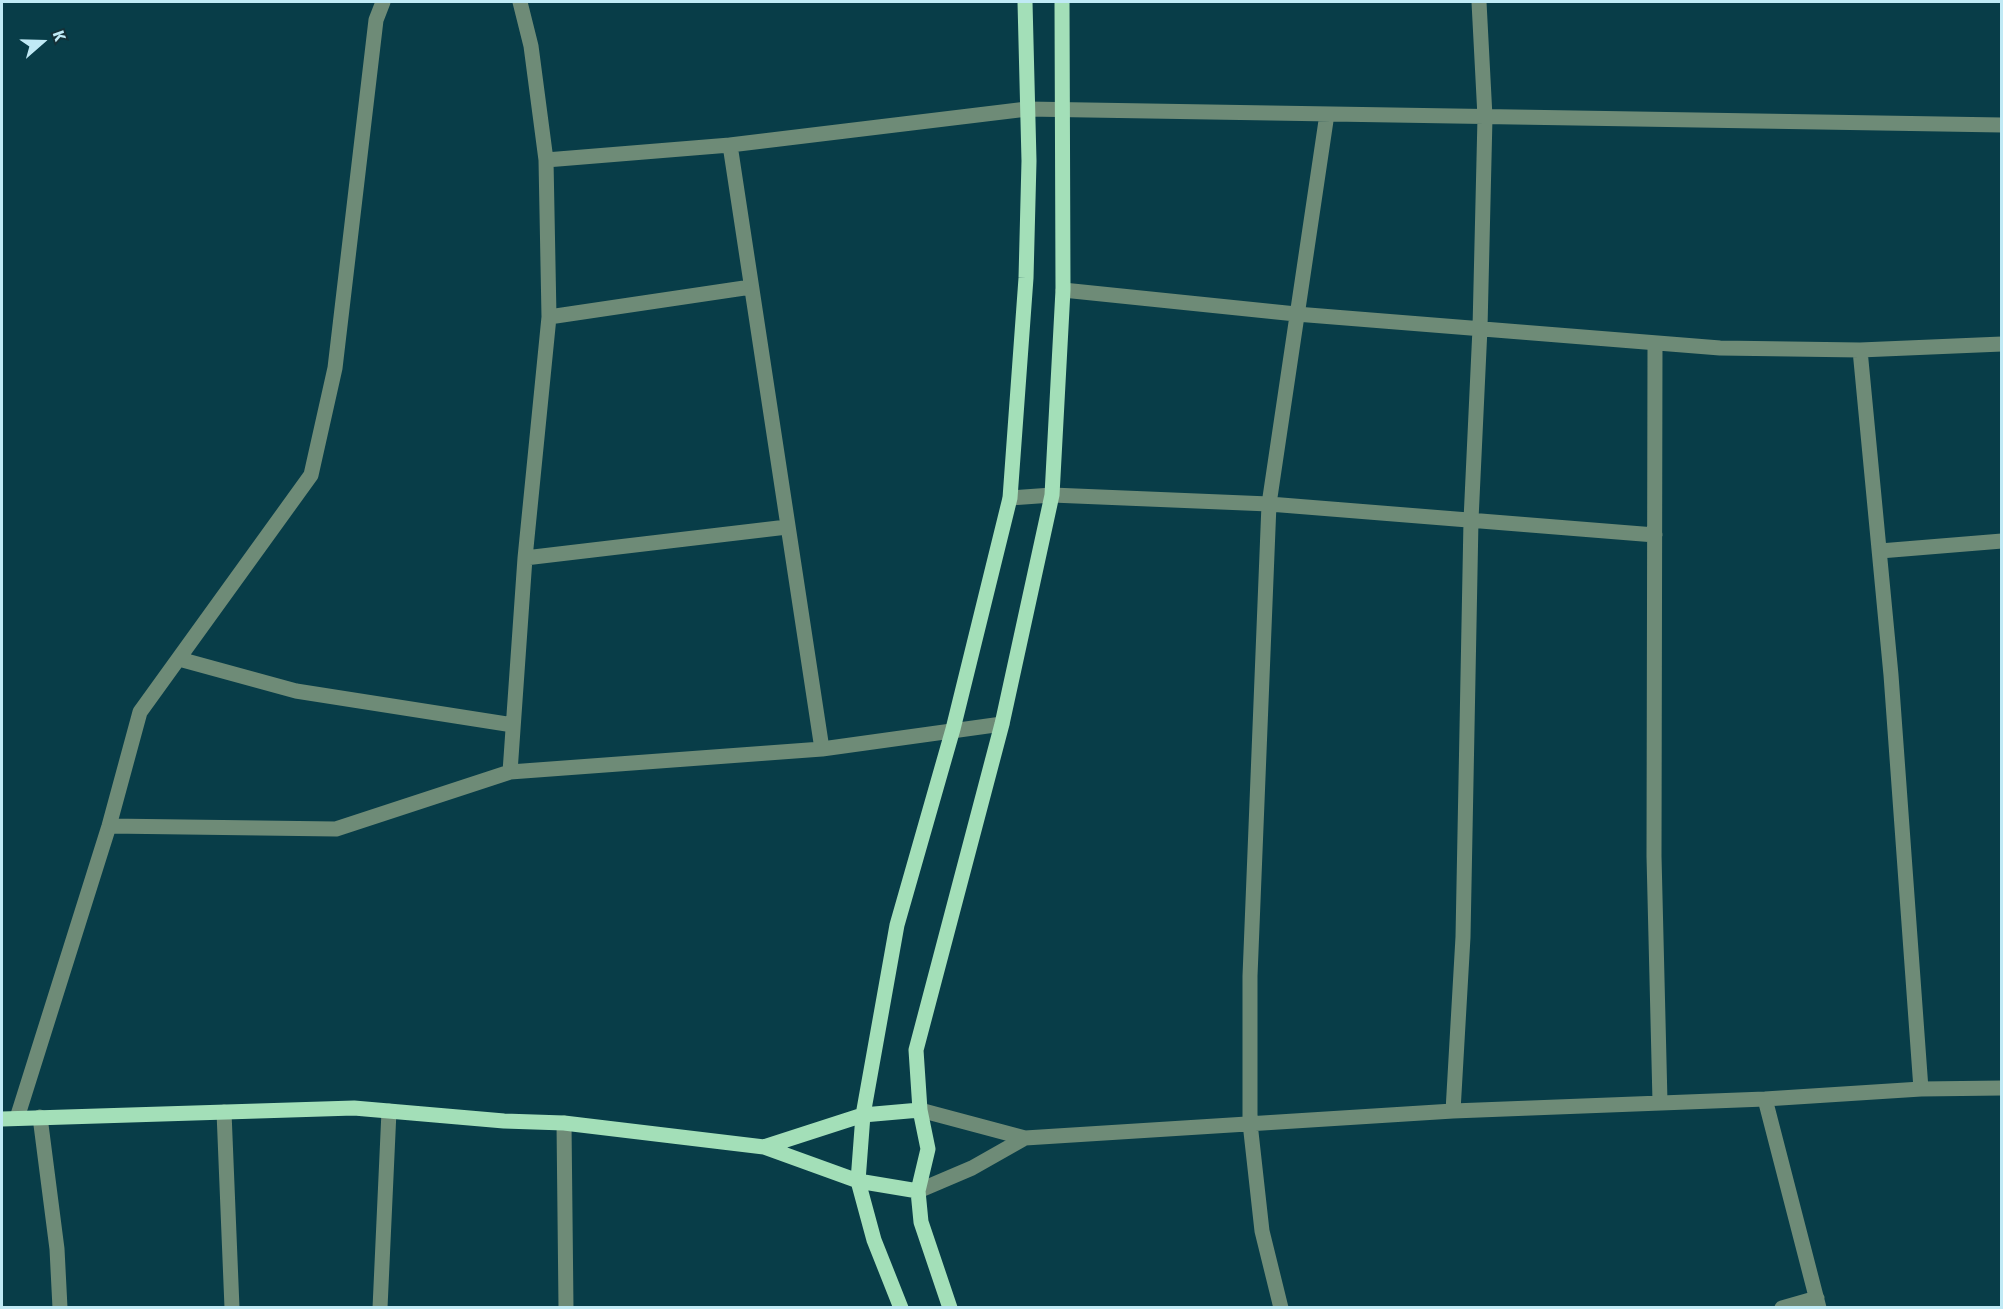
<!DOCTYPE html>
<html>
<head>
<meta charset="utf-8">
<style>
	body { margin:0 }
	#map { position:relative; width:2003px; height:1309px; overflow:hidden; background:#083d48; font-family:"Fira Sans Condensed",sans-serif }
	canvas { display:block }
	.frame { position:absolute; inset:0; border:3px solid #c0eaf5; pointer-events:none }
	.north { position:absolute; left:12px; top:12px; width:60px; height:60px; -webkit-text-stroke:4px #143037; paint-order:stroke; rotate:70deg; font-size:16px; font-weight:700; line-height:24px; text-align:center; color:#c0eaf5 }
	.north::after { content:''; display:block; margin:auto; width:21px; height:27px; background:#c0eaf5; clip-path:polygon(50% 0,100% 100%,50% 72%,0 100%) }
</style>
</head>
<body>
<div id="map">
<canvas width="2003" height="1309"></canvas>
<div class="frame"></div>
<div class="north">K</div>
</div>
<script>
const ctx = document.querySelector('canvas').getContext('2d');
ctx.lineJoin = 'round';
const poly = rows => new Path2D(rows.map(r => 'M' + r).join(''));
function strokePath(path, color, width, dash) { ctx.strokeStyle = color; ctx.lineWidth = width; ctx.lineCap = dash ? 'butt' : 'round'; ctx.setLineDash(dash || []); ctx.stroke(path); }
const minor = poly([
	[730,145,822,749],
	[546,160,730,145,1027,109,2002,125],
	[1063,290,1296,314,1720,348,1860,350,2002,344],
	[549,317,751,287],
	[1655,343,1654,856,1660,1102],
	[1860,350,1891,675,1921,1089],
	[1010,498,1052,495,1269,504,1655,535],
	[1880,551,2002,541],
	[525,558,787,527],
	[179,659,296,691,513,725],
	[510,772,525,558,549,317,546,160,531,46,520,2],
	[109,826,336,829,510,772,822,749,1002,724],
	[1765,1099,1819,1308],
	[920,1110,1025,1138,1453,1111,1765,1099,1921,1089,2002,1088],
	[1453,1111,1463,937,1471,520,1480,328,1485,117,1479,2],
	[224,1112,232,1308],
	[40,1117,57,1249,60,1308],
	[17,1118,109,826,140,712,311,475,335,368,376,20,383,2],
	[564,1123,566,1308],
	[918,1191,972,1168,1025,1138],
	[380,1308,389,1111],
	[1281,1308,1262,1231,1250,1123,1250,976,1269,504,1327,114],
	[1782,1308,1817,1298]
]);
const major = poly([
	[2,1119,354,1108,504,1121,564,1123,764,1147,858,1181,918,1191],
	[764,1147,863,1115,920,1110],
	[901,1308,874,1240,858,1181,863,1115,897,925,953,729,1010,498,1026,278,1029,161,1025,2],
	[950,1308,921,1222,918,1191,928,1149,920,1110,916,1050,1002,724,1052,495,1063,290,1062,2]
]);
strokePath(minor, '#6e8b77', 15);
strokePath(major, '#a3dfb8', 15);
</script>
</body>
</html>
